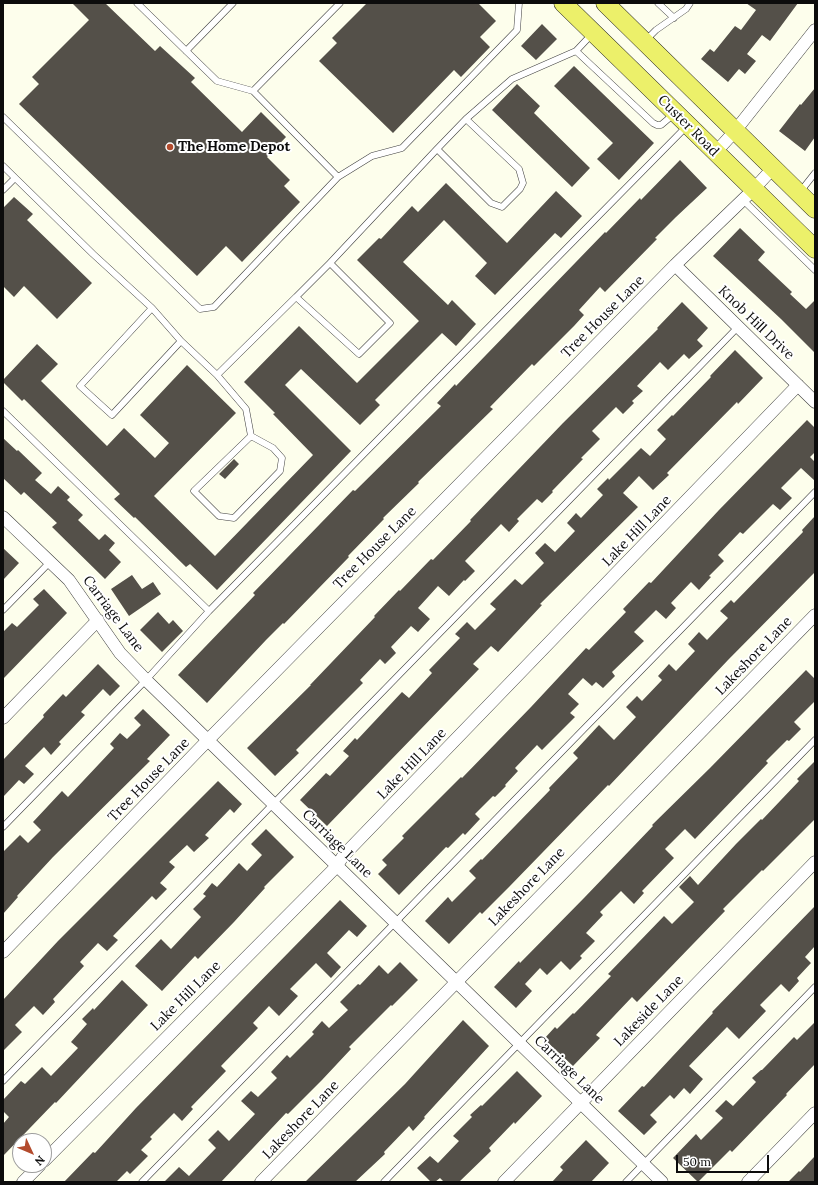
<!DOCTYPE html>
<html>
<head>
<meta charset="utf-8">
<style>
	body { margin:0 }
	#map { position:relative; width:818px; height:1185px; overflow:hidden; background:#fdfeec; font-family:Lora,serif }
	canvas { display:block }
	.frame { position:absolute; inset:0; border:4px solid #0c0c0c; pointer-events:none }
	.north { position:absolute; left:12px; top:1133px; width:40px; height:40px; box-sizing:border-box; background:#fff; border:1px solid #9e9e9e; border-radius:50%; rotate:134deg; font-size:11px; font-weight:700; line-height:16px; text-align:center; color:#0c0c0c }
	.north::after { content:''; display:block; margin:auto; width:14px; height:18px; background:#b34b2d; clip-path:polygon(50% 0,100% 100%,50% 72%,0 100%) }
	.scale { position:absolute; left:676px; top:1155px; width:93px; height:18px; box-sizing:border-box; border:2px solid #0c0c0c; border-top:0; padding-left:5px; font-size:12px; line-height:14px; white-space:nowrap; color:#0c0c0c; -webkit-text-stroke:3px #fff; paint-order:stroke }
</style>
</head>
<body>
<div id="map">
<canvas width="818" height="1185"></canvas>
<div class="frame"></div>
<div class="north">N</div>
<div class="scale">50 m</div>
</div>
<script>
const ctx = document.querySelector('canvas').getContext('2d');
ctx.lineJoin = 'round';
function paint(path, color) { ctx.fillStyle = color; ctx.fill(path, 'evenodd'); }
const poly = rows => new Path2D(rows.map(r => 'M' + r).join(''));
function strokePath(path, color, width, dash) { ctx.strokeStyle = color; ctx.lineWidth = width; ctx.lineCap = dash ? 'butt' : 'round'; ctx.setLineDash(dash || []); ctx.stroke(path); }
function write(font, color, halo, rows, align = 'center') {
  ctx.font = font + ' Lora,serif'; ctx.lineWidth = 4; ctx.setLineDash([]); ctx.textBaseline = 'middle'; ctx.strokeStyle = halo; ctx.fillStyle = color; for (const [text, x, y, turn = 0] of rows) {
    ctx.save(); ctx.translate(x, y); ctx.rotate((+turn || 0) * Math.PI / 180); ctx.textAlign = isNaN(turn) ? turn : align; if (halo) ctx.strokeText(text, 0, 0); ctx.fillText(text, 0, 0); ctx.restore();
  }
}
const building = poly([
	[72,3,105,3,155,51,160,46,195,78,191,82,242,132,261,112,286,137,267,157,290,180,284,186,300,202,242,262,226,246,197,276,19,104,39,84,32,77,89,20],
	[367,3,478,3,496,21,480,37,490,47,461,77,454,70,393,133,319,61,337,43,332,38],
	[746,3,798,3,770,41,762,35,747,54,756,61,745,74,739,69,728,82,701,59,710,49,714,52,735,26,741,30,756,10],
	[542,24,557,39,536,60,521,46],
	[574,66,654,143,619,180,597,159,613,143,554,86],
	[517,84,540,106,534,113,590,168,572,187,492,110],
	[815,88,815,137,805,151,779,131,800,104,801,105],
	[680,160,707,188,676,217,655,238,657,239,605,292,600,287,579,310,584,315,574,326,534,366,532,364,490,407,493,409,418,482,419,483,383,518,384,519,348,556,349,557,284,624,283,623,266,640,207,703,178,675,255,595,253,593,353,490,355,491,441,406,437,403,455,384,456,386,605,232,606,233,640,198,641,200],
	[446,183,507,243,556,191,582,216,561,238,555,233,495,295,475,276,487,263,444,220,403,262,448,305,452,300,476,324,456,346,442,333,375,400,380,405,360,425,301,369,285,385,351,451,217,590,190,564,186,567,135,517,134,518,114,499,120,494,24,399,22,401,3,382,3,380,37,344,58,364,41,381,107,446,124,428,155,458,169,443,140,415,187,365,236,413,154,496,215,556,313,455,273,414,275,413,244,382,299,326,357,383,419,321,357,260,379,238,381,239,412,206,418,212],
	[14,197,33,214,27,220,92,283,57,319,24,286,14,297,3,286,3,208],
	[740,228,765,252,758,260,792,292,790,294,806,309,815,300,815,353,781,319,713,256],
	[682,302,708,328,697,340,703,346,689,359,684,354,668,370,660,362,637,386,643,391,632,401,634,403,623,414,616,407,592,431,600,439,581,458,583,459,552,491,553,492,542,503,537,499,517,519,519,521,509,532,501,524,465,561,475,571,465,581,464,580,449,596,438,586,418,608,430,619,418,632,411,626,391,647,396,653,385,664,380,659,360,680,363,683,296,750,299,753,275,776,247,748,311,685,310,685,375,617,374,616,399,590,400,591,431,559,433,560,471,521,470,520,563,423,658,329,657,328],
	[735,350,763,378,738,404,737,402,667,473,669,475,653,490,639,476,623,493,638,507,540,604,542,605,498,652,491,646,473,664,479,669,327,826,300,800,326,773,330,776,349,756,343,751,355,738,357,740,402,692,409,698,432,673,429,670,460,638,455,634,467,622,475,630,496,609,490,604,515,579,522,585,544,563,535,553,545,543,555,552,575,531,567,523,576,513,581,518,603,495,597,489,608,478,609,480,641,448,650,456,666,439,657,430,672,415,673,416,711,377,710,376],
	[807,420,815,428,815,452,810,457,815,462,815,481,801,468,781,488,792,498,780,510,773,504,743,534,740,532,718,555,724,561,709,576,711,577,699,590,691,582,671,603,676,608,666,619,656,610,634,632,644,641,612,672,615,676,603,688,596,682,592,686,583,678,568,694,579,704,570,713,575,717,542,750,537,745,515,768,518,771,505,785,506,786,495,797,493,796,475,814,480,819,465,835,463,833,448,848,446,847,399,895,378,874,387,865,382,860,404,838,402,836,461,777,462,778,531,707,586,648,589,650,626,612,623,609,649,582,651,583,719,510],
	[3,438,17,451,18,450,42,473,35,480,51,494,58,486,70,497,67,500,83,515,78,520,99,540,105,534,115,543,109,550,121,562,105,579,52,527,57,523,24,492,21,495,3,478],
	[234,459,239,464,225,479,219,474],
	[815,516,815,572,728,660,609,786,608,785,509,887,482,914,480,912,449,944,425,921,448,897,452,902,476,878,469,871,481,859,482,860,550,790,549,788,578,758,573,753,599,725,614,740,636,717,626,707,637,696,642,701,662,680,658,676,669,664,676,671,695,651,688,644,699,632,707,640,728,618,720,611,731,600,734,603,803,532,802,530],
	[3,548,19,563,3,580],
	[132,575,142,589,153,582,161,594,129,616,111,589],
	[44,589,67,613,3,679,3,632,12,623,17,627,39,605,33,599],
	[158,612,169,624,173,620,183,631,162,652,140,630],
	[98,664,120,686,110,696,103,689,81,712,85,715,59,742,61,744,51,755,44,747,25,766,34,774,24,784,19,780,3,797,3,760,44,717,43,715,63,694,66,697],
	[806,670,815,679,815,701,794,722,801,729,789,741,787,740,766,761,768,763,695,839,685,829,665,849,674,858,642,891,644,893,634,904,621,891,600,912,603,915,586,933,595,941,580,956,582,958,570,970,561,961,547,975,540,968,525,984,532,991,516,1008,494,987,519,961,520,963,584,898,653,826,652,825,710,768],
	[143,709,170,735,147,759,150,761,53,857,17,896,18,897,3,914,3,852,20,835,28,843,41,830,33,822,62,791,68,797,114,748,110,744,120,733,127,739,141,725,134,718],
	[815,761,815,819,763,871,762,870,723,909,725,911,693,944,637,1002,632,997,596,1035,600,1038,573,1066,544,1039,555,1027,557,1029,573,1013,574,1014,611,976,608,974,664,916,672,924,694,902,679,887,690,876,698,885,736,844,761,819,762,820,799,781,797,779],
	[218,781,242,804,234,813,230,809,205,835,209,838,194,852,187,845,169,862,175,867,160,883,167,889,156,900,152,896,113,936,118,940,107,951,98,943,80,962,84,966,53,999,55,1002,43,1015,34,1006,15,1025,22,1032,3,1051,3,1000,58,941],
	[266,829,294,857,264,887,265,888,234,922,198,959,195,956,162,991,135,966,161,939,171,949,201,917,193,909,206,896,203,894,212,883,217,887,239,863,247,871,262,855,251,844],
	[340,900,367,926,357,937,349,930,327,953,341,967,331,978,316,963,290,989,298,996,279,1016,269,1006,253,1023,258,1028,221,1066,226,1071,191,1107,193,1109,182,1121,174,1113,150,1137,152,1139,141,1150,148,1156,130,1174,127,1171,116,1182,64,1182,93,1152,95,1153,136,1108],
	[815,906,815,946,805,957,811,963,797,978,799,981,789,992,781,984,760,1005,766,1011,739,1039,727,1027,689,1066,703,1079,690,1094,684,1088,674,1099,670,1095,650,1115,657,1122,644,1135,618,1111,642,1086,644,1087,713,1013,712,1012],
	[400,962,418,980,392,1006,391,1005,349,1047,351,1049,322,1080,288,1114,286,1113,221,1182,164,1182,179,1167,189,1176,216,1148,208,1140,218,1130,229,1141,255,1114,241,1101,251,1091,258,1097,277,1078,271,1072,287,1055,290,1058,314,1034,312,1032,322,1021,329,1028,348,1010,340,1002,358,984,360,985,379,965,388,974],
	[122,980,148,1005,56,1103,55,1102,3,1156,3,1124,9,1117,3,1111,3,1100,21,1081,25,1084,42,1067,51,1076,78,1048,71,1042,87,1024,82,1019,93,1008,94,1010],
	[463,1020,489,1046,424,1117,425,1118,413,1131,409,1126,384,1152,385,1154,355,1182,305,1182,405,1084],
	[815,1022,815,1064,786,1094,787,1095,732,1152,730,1150,698,1182,673,1158,696,1134,701,1140,723,1118,715,1111,726,1100,733,1106,756,1082,752,1078,761,1070,762,1070,794,1037,797,1040],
	[517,1071,542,1096,515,1124,514,1122,489,1148,491,1151,459,1182,444,1182,440,1178,435,1182,431,1182,417,1168,430,1156,438,1163,459,1141,453,1136,472,1117,470,1115,481,1105,482,1106],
	[586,1140,609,1163,591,1182,552,1182,563,1170,560,1167],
	[815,1156,815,1182,788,1182,799,1171,800,1172]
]);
const lane = poly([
	[658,3,674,18],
	[592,34,576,51,653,123,657,125,661,125,674,114],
	[646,40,656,30,686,9,690,3],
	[186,51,233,3],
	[253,91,340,3],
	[3,117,200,309,214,307,338,177,253,91,217,81,137,3],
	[466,119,512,79,576,51],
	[3,166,93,254,152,308,80,386,112,415,181,341,217,375],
	[338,177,372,156,402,148,517,30,519,3],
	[3,190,15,178],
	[800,192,815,173],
	[743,200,815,270],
	[296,297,330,263],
	[152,308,181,341],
	[3,411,209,611],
	[251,436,273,448,282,458,280,471,234,518,219,516,194,491,251,436,246,409,217,375,296,297,359,354,390,323,330,263,437,149,491,203,502,207,520,189,523,183,519,169,466,119,437,149],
	[3,610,50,562],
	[3,827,146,680,209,611,686,127],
	[3,1081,738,327],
	[142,1182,815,492],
	[384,1182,815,740],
	[626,1182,815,987]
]);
const street = poly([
	[715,153,735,131,815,30],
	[675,265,815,402],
	[3,517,69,580,120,653,146,680,662,1182],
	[3,718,98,620],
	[3,952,208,740,675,265,753,190,773,168],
	[44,1161,337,866,343,856,798,385],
	[23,1182,40,1165],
	[261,1182,815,615],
	[504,1182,815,862],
	[748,1182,815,1113]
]);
const primary = poly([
	[563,3,815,249],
	[605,3,815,209]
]);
const markers = [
	[170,147,4,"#b34b2d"]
];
const streetNames = [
	["Custer Road",688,126,45],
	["Tree House Lane",603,317,-45],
	["Knob Hill Drive",756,323,44],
	["Lake Hill Lane",637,531,-46],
	["Tree House Lane",375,548,-45],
	["Carriage Lane",113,614,53],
	["Lakeshore Lane",754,656,-46],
	["Lake Hill Lane",412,764,-46],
	["Tree House Lane",149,780,-46],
	["Carriage Lane",337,844,44],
	["Lakeshore Lane",527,887,-46],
	["Lake Hill Lane",186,996,-45],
	["Lakeside Lane",649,1011,-46],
	["Carriage Lane",569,1070,44],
	["Lakeshore Lane",301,1120,-46]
];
const poiNames = [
	["The Home Depot",178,147]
];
paint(building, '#545049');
strokePath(lane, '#3f3f3f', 7);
strokePath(street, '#3f3f3f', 13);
strokePath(primary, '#1d1d1d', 19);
strokePath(lane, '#fff', 6);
strokePath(street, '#fff', 12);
strokePath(primary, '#ecf06a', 18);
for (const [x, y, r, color] of markers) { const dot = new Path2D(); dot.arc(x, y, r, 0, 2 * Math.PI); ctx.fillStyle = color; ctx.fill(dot); strokePath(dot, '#fff', 1.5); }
write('14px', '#0c0c0c', '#fff', streetNames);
write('bold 14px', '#0c0c0c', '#fff', poiNames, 'left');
</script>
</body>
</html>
